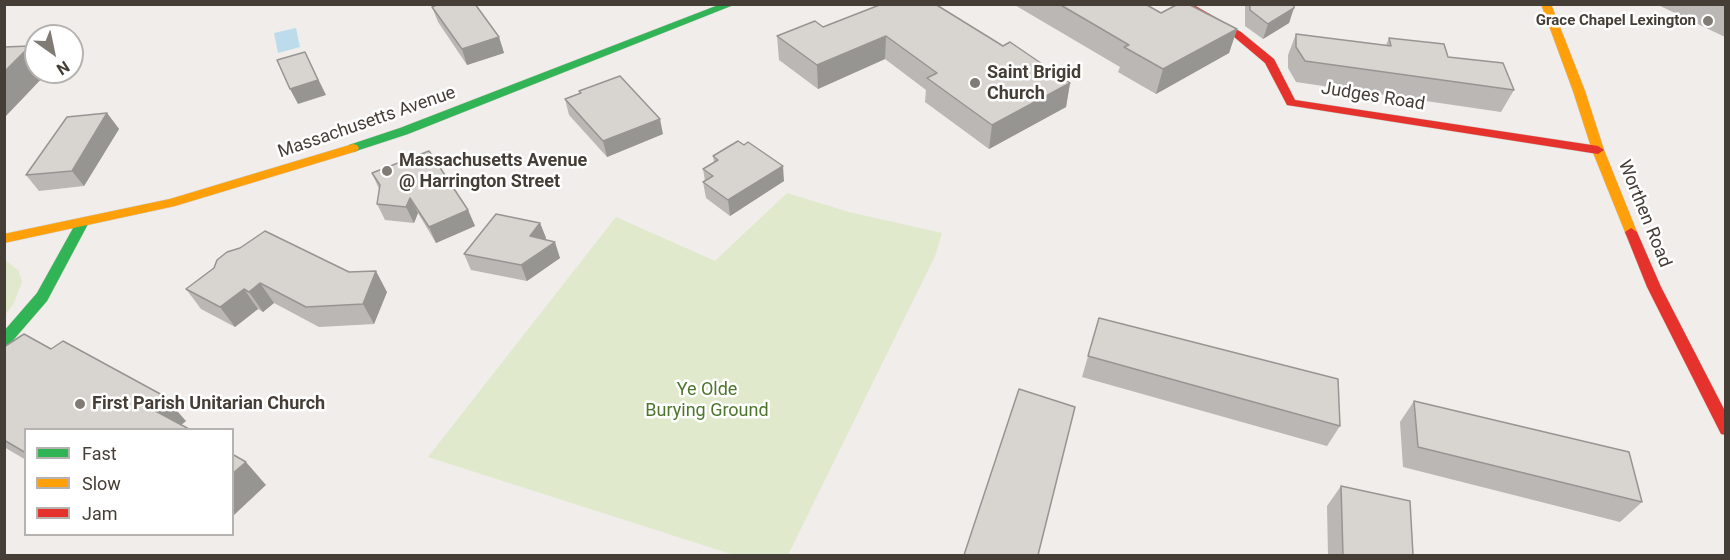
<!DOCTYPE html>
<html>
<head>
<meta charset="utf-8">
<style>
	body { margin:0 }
	#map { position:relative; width:1730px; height:560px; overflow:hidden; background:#f0edea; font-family:Roboto,sans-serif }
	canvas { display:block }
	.frame { position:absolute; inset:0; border:6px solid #453e36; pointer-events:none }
	.legend { position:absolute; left:24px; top:428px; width:210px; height:108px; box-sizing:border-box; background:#fff; border:2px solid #b5b2af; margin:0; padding:8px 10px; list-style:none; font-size:18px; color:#453e36 }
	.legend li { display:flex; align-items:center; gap:12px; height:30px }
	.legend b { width:30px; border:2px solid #b5b2af }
	.north { position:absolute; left:24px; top:24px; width:60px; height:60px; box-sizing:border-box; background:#fff; border:2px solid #b5b2af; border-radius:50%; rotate:147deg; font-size:16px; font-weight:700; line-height:24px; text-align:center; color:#453e36 }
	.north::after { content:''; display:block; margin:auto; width:21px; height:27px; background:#817b75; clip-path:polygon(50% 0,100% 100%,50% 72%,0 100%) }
</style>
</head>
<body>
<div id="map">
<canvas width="1730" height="560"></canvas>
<div class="frame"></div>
<ul class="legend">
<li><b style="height:8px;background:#30b455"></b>Fast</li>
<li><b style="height:8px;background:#ff9f0a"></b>Slow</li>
<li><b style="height:8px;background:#e5322d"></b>Jam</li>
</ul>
<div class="north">N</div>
</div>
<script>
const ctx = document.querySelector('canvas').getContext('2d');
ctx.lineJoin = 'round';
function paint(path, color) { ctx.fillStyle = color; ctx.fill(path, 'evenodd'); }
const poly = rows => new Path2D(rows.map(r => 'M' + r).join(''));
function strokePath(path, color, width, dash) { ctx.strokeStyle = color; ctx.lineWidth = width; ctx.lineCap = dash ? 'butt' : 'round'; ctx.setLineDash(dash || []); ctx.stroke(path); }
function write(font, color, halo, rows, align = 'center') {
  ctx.font = font + ' Roboto,sans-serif'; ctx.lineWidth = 5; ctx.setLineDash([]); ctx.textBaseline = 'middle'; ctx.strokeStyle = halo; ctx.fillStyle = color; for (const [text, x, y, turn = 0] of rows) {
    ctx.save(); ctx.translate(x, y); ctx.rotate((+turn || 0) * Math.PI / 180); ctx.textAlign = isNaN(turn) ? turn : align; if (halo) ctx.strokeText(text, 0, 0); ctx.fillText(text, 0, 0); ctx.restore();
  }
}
const green = poly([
	[787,193,849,212,942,233,935,256,788,555,734,555,428,457,616,217,715,261],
	[5,260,19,271,22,282,14,303,5,315]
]);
const water = poly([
	[296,28,300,47,278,53,274,33]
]);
const fast = poly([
	[721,4,736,4,408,134,353,152,347,148,349,145,400,128,721,4],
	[82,220,88,224,47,301,9,345,4,346,4,331,37,293,77,221,82,220]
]);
const slow = poly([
	[1541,4,1551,4,1585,91,1604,150,1637,232,1636,235,1626,235,1625,232,1592,150,1573,91,1541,4],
	[353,144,357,145,359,148,357,151,175,206,4,243,4,234,170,199,353,144]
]);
const jam = poly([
	[1179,4,1192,4,1241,32,1274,59,1295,100,1598,146,1604,150,1598,154,1287,105,1265,63,1233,36,1179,4],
	[1631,228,1637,232,1661,287,1726,413,1726,435,1721,434,1647,287,1625,232,1631,228]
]);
const wall = poly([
	[1013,4,1145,4,1161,13,1237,29,1229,53,1156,94,1118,72,1120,67],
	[1245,4,1294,4,1289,23,1263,39,1245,26],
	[1656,4,1725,4,1725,37],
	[432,7,499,37,504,53,467,65,438,22],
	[823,27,1003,46,1070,83,1066,107,989,149,925,102,926,90,885,59,818,89,779,60,777,36],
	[1296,34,1386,45,1389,38,1448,57,1514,90,1501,112,1296,82,1288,68,1288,55],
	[579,91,663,134,607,157,569,115,565,99,580,93],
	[107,113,119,129,84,186,39,191,26,175],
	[713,156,784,181,730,216,706,198,703,182,705,181,703,169,714,162],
	[372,173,468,210,475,226,436,243,418,213,414,223,385,220,377,204,379,189],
	[540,223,546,238,545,240,560,258,527,281,471,270,464,254],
	[214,268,387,292,374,324,319,327,274,303,263,312,258,309,235,327,201,309,186,289],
	[1099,318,1340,426,1327,446,1082,377],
	[4,347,51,349,186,421,181,425,26,429,26,460,4,447],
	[1414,401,1642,502,1620,522,1403,467,1400,422],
	[1341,486,1413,555,1328,555,1327,506]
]);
const shadedWall = poly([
	[1294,8,1289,23,1263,39,1268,24],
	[1237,29,1229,53,1156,94,1163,69],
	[886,36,885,59,818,89,817,65],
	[499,37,504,53,467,65,462,49],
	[30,46,36,54,36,72,48,72,6,116,4,114,4,72],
	[305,52,326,95,298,104,290,89],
	[1070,83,1066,107,989,149,992,125],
	[107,113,119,129,84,186,72,171],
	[660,119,663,134,607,157,603,141],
	[783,166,784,181,730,216,728,200],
	[410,198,418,213,414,223,406,207],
	[468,210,475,226,436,243,429,227],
	[540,223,546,238,536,252,530,236],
	[555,242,560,258,527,281,521,265],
	[376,271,387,292,374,324,363,304],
	[260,283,274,303,263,312,249,292],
	[244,289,258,309,235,327,220,307],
	[164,396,186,421,176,429,150,408],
	[246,462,266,485,234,515,232,513,232,474]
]);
const building = poly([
	[439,4,475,4,499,37,462,49,432,7,439,4],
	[882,4,935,4,1003,46,1010,42,1070,83,992,125,927,78,937,73,886,36,817,65,777,36,815,21,823,27,882,4],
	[1059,4,1145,4,1161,13,1178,4,1188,4,1237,29,1163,69,1124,47,1129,45,1059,4],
	[1250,4,1294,4,1294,8,1268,24,1250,10,1250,4],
	[1296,34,1391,46,1389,38,1444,44,1448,57,1503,63,1514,90,1305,61,1296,47,1296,34],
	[30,46,4,72,4,47,30,46],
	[305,52,318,80,290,89,277,60,305,52],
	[620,76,660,119,603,141,565,99,581,93,579,91,620,76],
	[107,113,72,171,26,175,67,117,107,113],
	[738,141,744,145,748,142,783,166,728,200,703,182,713,176,703,169,718,160,713,156,738,141],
	[429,151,468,210,429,227,410,198,406,207,377,204,380,185,372,173,429,151],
	[496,214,540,223,530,236,555,242,521,265,464,254,496,214],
	[265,231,349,272,376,271,363,304,306,307,260,283,249,292,244,289,220,307,186,289,214,268,217,260,227,252,240,248,265,231],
	[1099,318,1338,379,1340,426,1088,356,1099,318],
	[24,334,51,349,63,341,164,396,150,408,189,429,26,429,26,453,4,440,4,347,24,334],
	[1019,389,1075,407,1038,555,964,555,1019,389],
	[1414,401,1629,452,1642,502,1418,447,1414,401],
	[232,454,246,462,232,474,232,454],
	[1341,486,1410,501,1413,555,1343,555,1341,486]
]);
const markers = [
	[1708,21,6,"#817b75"],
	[975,83,6,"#817b75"],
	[387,171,6,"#817b75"],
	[80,404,6,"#817b75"]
];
const farPoinames = [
	["Grace Chapel Lexington",1696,21]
];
const poiNames = [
	["Saint Brigid",987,73],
	["Church",987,94],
	["Massachusetts Avenue",399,161],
	["@ Harrington Street",399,182],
	["First Parish Unitarian Church",92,404]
];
const streetNames = [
	["Judges Road",1373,97,9],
	["Massachusetts Avenue",367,123,-19],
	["Worthen Road",1644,214,68]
];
const parkNames = [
	["Ye Olde",707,390],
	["Burying Ground",707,411]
];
paint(green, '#e0e9cb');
paint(water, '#bcdcec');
strokePath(fast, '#cecac1', 1);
strokePath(slow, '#cecac1', 1);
strokePath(jam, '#cecac1', 1);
paint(fast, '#30b455');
paint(slow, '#ff9f0a');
paint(jam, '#e5322d');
paint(wall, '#bab7b4');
paint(shadedWall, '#979592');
paint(building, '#d8d5d1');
strokePath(building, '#979592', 1.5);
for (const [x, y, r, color] of markers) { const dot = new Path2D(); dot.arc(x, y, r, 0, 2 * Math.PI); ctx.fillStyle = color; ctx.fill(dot); strokePath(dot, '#fff', 2); }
write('bold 15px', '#453e36', '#fff', farPoinames, 'right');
write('bold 18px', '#453e36', '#fff', poiNames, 'left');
write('18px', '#453e36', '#fff', streetNames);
write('18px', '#4d752c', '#fff', parkNames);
</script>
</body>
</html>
